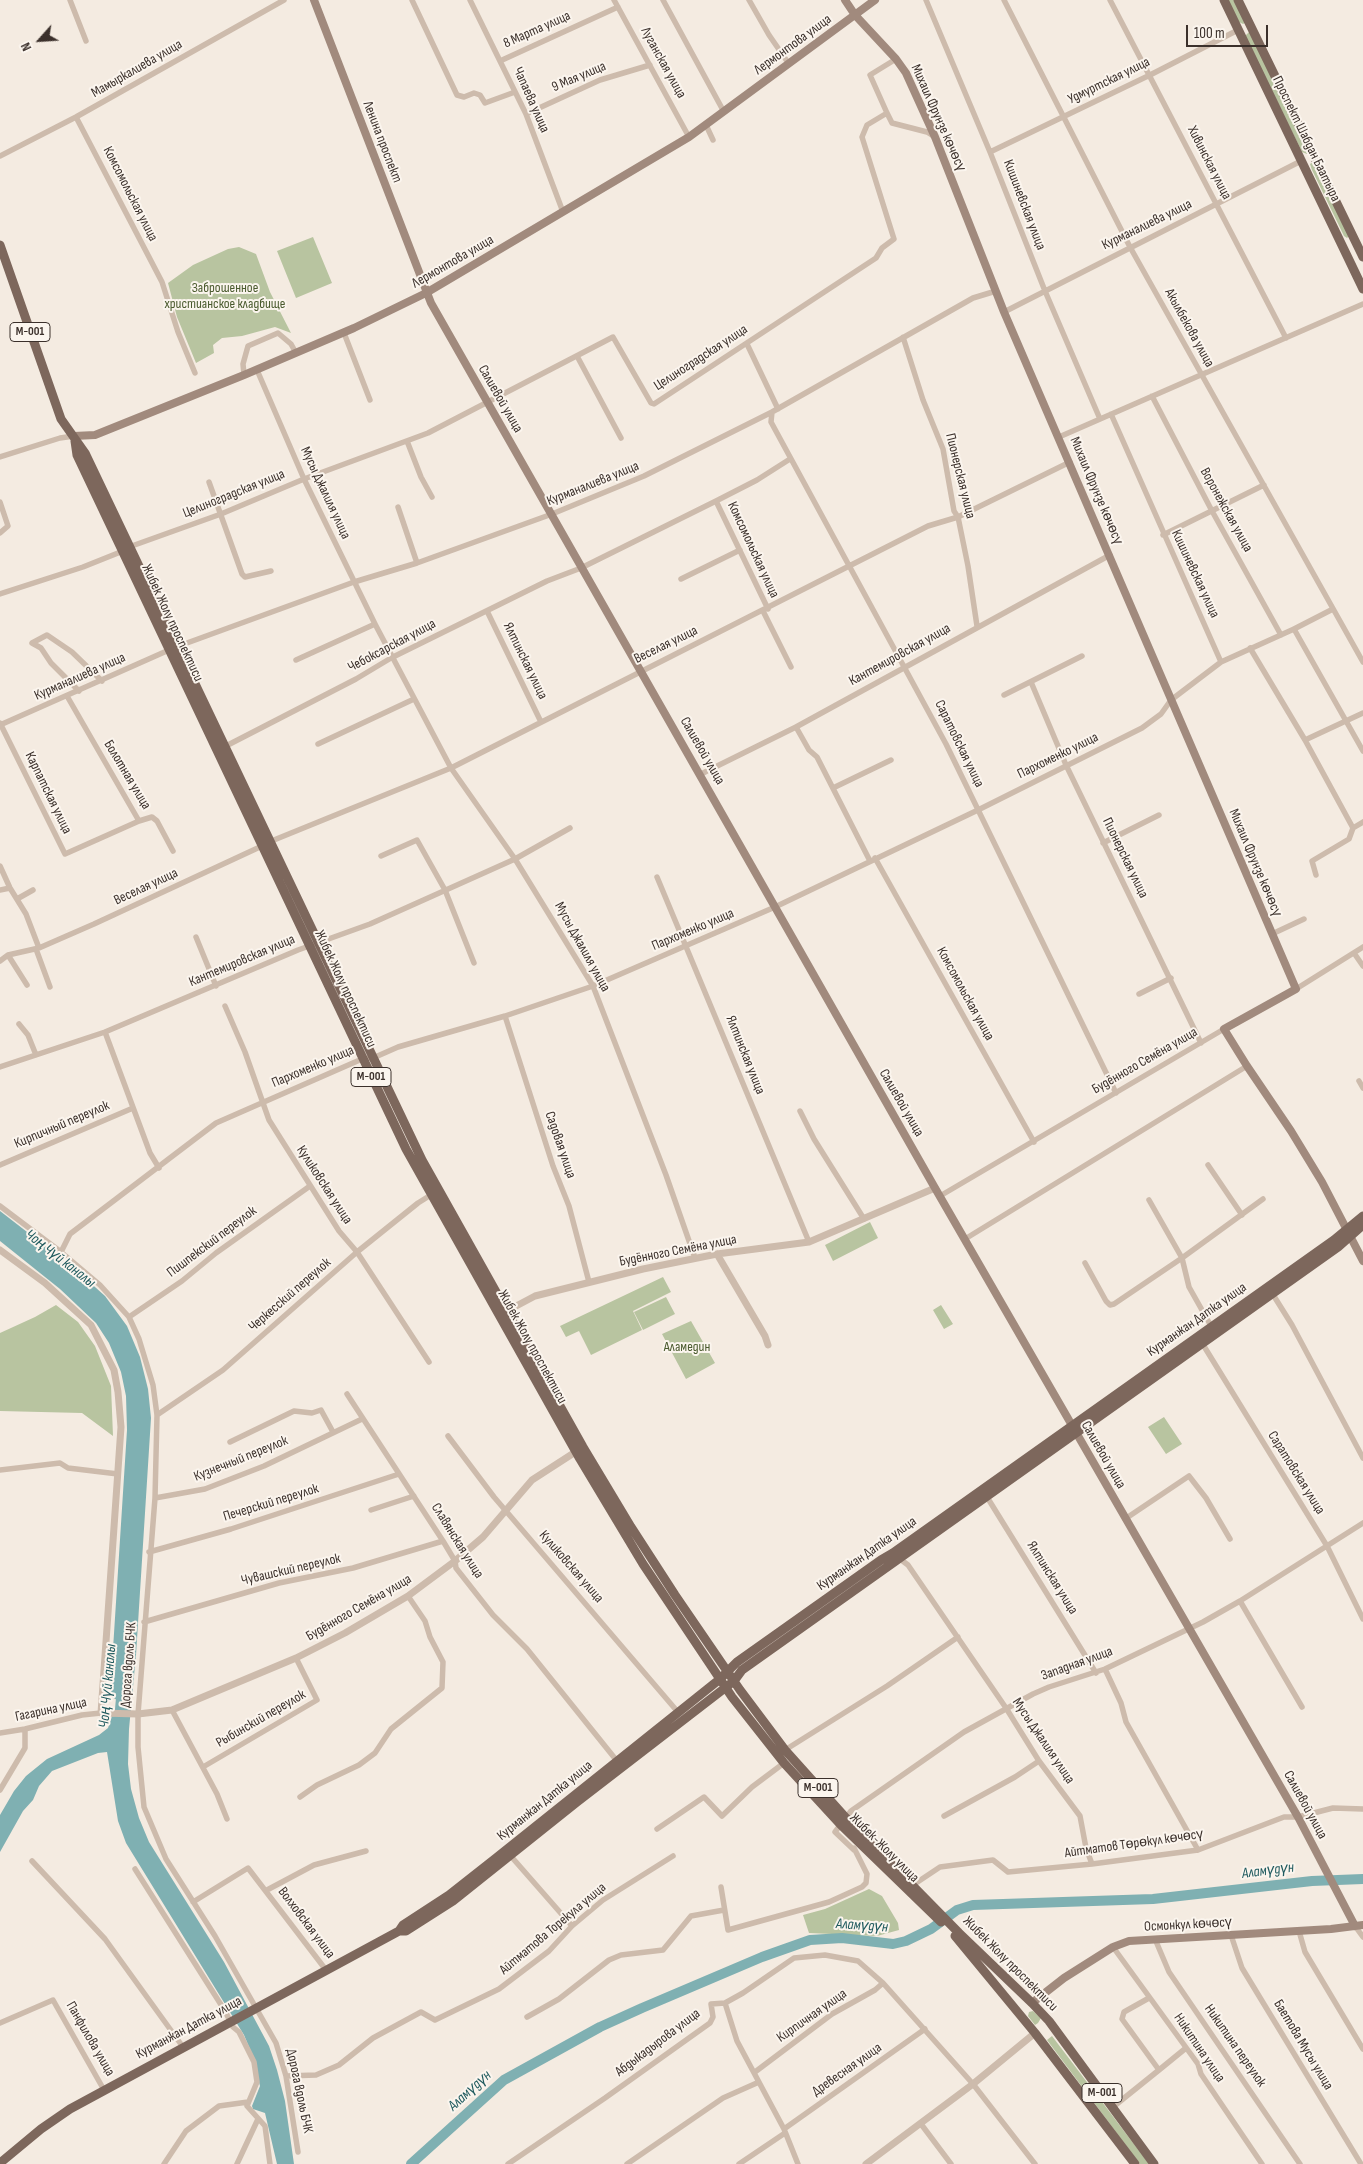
<!DOCTYPE html>
<html>
<head>
<meta charset="utf-8">
<style>
	body { margin:0 }
	#map { position:relative; width:1363px; height:2164px; overflow:hidden; background:#f4ebe1; font-family:"Sofia Sans Condensed",sans-serif }
	canvas { display:block }
	.north { position:absolute; left:15px; top:15px; width:50px; height:50px; -webkit-text-stroke:4px #fbf5ee; paint-order:stroke; rotate:244deg; font-size:14px; font-weight:700; line-height:20px; text-align:center; color:#3b302b }
	.north::after { content:''; display:block; margin:auto; width:18px; height:22px; background:#3b302b; clip-path:polygon(50% 0,100% 100%,50% 72%,0 100%) }
	.scale { position:absolute; left:1186px; top:25px; width:82px; height:22px; box-sizing:border-box; border:2px solid #3b302b; border-top:0; padding-left:6px; font-size:15px; line-height:18px; white-space:nowrap; color:#3b302b; -webkit-text-stroke:4px #fbf5ee; paint-order:stroke }
</style>
</head>
<body>
<div id="map">
<canvas width="1363" height="2164"></canvas>
<div class="north">N</div>
<div class="scale">100 m</div>
</div>
<script>
const ctx = document.querySelector('canvas').getContext('2d');
ctx.lineJoin = 'round';
function paint(path, color) { ctx.fillStyle = color; ctx.fill(path, 'evenodd'); }
const poly = rows => new Path2D(rows.map(r => 'M' + r).join(''));
function strokePath(path, color, width, dash) { ctx.strokeStyle = color; ctx.lineWidth = width; ctx.lineCap = dash ? 'butt' : 'round'; ctx.setLineDash(dash || []); ctx.stroke(path); }
function write(font, color, halo, rows, align = 'center') {
  ctx.font = font + ' "Sofia Sans Condensed",sans-serif'; ctx.lineWidth = 4; ctx.setLineDash([]); ctx.textBaseline = 'middle'; ctx.strokeStyle = halo; ctx.fillStyle = color; for (const [text, x, y, turn = 0] of rows) {
    ctx.save(); ctx.translate(x, y); ctx.rotate((+turn || 0) * Math.PI / 180); ctx.textAlign = isNaN(turn) ? turn : align; if (halo) ctx.strokeText(text, 0, 0); ctx.fillText(text, 0, 0); ctx.restore();
  }
}
const green = poly([
	[1228,0,1236,0,1245,23,1243,24,1239,22],
	[1250,31,1309,152,1307,154,1302,152,1245,36],
	[1313,162,1349,236,1347,238,1344,236,1312,170,1310,164],
	[313,237,332,283,296,298,277,251],
	[239,247,256,254,270,292,291,333,275,327,242,336,222,338,213,345,214,353,196,363,177,317,168,283,193,265,228,249],
	[870,1222,878,1238,833,1261,825,1245],
	[663,1277,671,1292,633,1311,642,1330,591,1355,579,1331,566,1337,560,1326],
	[666,1297,675,1314,643,1330,634,1312],
	[56,1305,78,1322,95,1346,111,1386,113,1436,82,1413,0,1411,0,1333,35,1317],
	[941,1305,953,1324,944,1329,933,1310],
	[691,1321,715,1363,686,1379,662,1334],
	[1164,1417,1182,1444,1166,1454,1148,1427],
	[869,1889,882,1896,898,1923,899,1930,877,1936,809,1933,803,1915,825,1909],
	[1033,2011,1041,2018,1038,2023,1035,2025,1028,2016,1029,2012],
	[1052,2036,1149,2164,1140,2164,1047,2040]
]);
const water = poly([
	[0,1211,76,1270,105,1296,127,1326,140,1357,148,1389,151,1418,136,1655,129,1729,128,1764,131,1789,139,1818,149,1842,224,1962,269,2046,277,2070,285,2101,294,2164,277,2164,265,2113,253,2109,252,2106,260,2086,252,2054,244,2035,126,1843,118,1821,107,1752,98,1753,52,1771,39,1786,33,1800,23,1811,0,1852,0,1815,14,1791,26,1776,47,1759,99,1735,108,1728,112,1716,119,1717,119,1701,110,1696,127,1430,126,1396,121,1372,109,1343,96,1323,60,1289,0,1241]
]);
const canal = poly([
	[117,1718,119,1695]
]);
const river = poly([
	[411,2164,504,2080,600,2027,642,2008,762,1957,810,1940,842,1938,893,1944,906,1941,931,1929,957,1910,973,1905,1153,1899,1312,1881,1363,1879]
]);
const minor = poly([
	[70,0,86,41],
	[412,0,457,95,464,97,474,93,480,95,485,103,515,92],
	[470,0,526,114,563,212],
	[614,0,689,137],
	[663,0,724,112],
	[749,0,769,35,789,64],
	[926,0,990,152,1045,291,1100,419],
	[1004,0,1130,247,1363,662],
	[1110,0,1286,338],
	[896,59,870,75,887,113,892,123,927,132,935,137],
	[500,61,618,7],
	[526,114,600,80,650,65],
	[76,117,162,282,178,332,195,373],
	[706,125,713,140],
	[990,152,1150,75,1238,30],
	[0,156,76,117,284,0],
	[1004,312,1301,161],
	[344,333,370,400],
	[903,337,923,400,943,449,954,511,958,517,968,566,977,626],
	[747,344,778,409],
	[577,356,621,438],
	[257,370,304,479,375,624,451,768,515,859,593,986,666,1175,695,1258],
	[244,375,243,364,248,346,278,333,291,344,296,353],
	[1152,396,1212,511,1281,635],
	[772,412,771,422,946,744,1116,1093],
	[1111,414,1221,662],
	[1059,437,1363,304],
	[407,441,421,477,432,497],
	[0,457,60,438,74,436],
	[209,482,242,574,245,577,271,571],
	[716,501,768,609],
	[0,502,8,526,0,533],
	[398,507,417,563],
	[1163,535,1264,485],
	[129,547,221,514,304,479,428,433,613,337,651,403,654,404,876,258,882,248,894,239,862,137,867,125,887,113],
	[681,579,740,550],
	[0,594,83,567,123,551],
	[487,611,541,722],
	[763,611,791,667],
	[1294,629,1363,751],
	[176,647,354,582,417,563,552,514,644,476,772,412,973,298,996,291],
	[1250,648,1305,740,1353,828],
	[296,660,375,624],
	[1031,682,1066,765,1201,1043],
	[79,691,51,663,41,648,32,643,47,635,72,652,102,681],
	[1004,695,1082,656],
	[67,696,139,821,152,817,157,821,173,851],
	[0,723,65,854,139,821],
	[0,725,169,650],
	[796,727,809,750,817,757,870,861],
	[1305,740,1363,713],
	[318,744,414,699],
	[224,747,356,679,391,658,547,581,581,568,716,501,757,480,790,459],
	[701,774,796,727,1110,555],
	[833,788,891,760],
	[1353,828,1363,822],
	[269,842,451,768,928,526,958,517,1070,462],
	[1103,843,1159,815],
	[381,856,417,840,445,890,474,963],
	[875,858,1034,1142],
	[0,866,10,888,26,914,39,948],
	[1316,875,1312,861,1349,839,1353,828],
	[657,877,809,1242],
	[0,890,10,888],
	[17,899,33,890],
	[1272,934,1304,919],
	[196,937,216,986],
	[36,949,50,987],
	[1354,953,1363,966],
	[8,955,27,985],
	[0,961,8,955,39,948,94,924,262,846],
	[1296,989,1363,947],
	[1139,994,1171,978],
	[225,1006,245,1052,269,1120,339,1231,357,1252,429,1362],
	[505,1016,553,1166,569,1206,589,1282],
	[19,1024,28,1035,36,1055],
	[105,1032,150,1153,159,1168],
	[0,1067,105,1032,298,950,370,924,515,859,570,828],
	[1359,1081,1363,1088],
	[800,1111,814,1139,864,1219],
	[0,1165,133,1108],
	[1208,1165,1242,1215],
	[940,1196,1224,1029],
	[1149,1200,1182,1258,1189,1287,1211,1326],
	[0,1206,61,1252,100,1285,129,1317,139,1339,153,1385,157,1415,155,1498,138,1714,138,1747,144,1807,166,1859,215,1936,276,2043,286,2076,298,2152],
	[965,1239,1247,1066],
	[61,1252,70,1234,216,1123,362,1059,373,1058,398,1047,505,1016,593,986,775,907,978,810,1142,728,1161,714,1171,700,1221,662,1294,629,1333,609],
	[1085,1263,1106,1301,1110,1305,1114,1304,1182,1258,1263,1199],
	[1272,1293,1292,1325,1363,1458],
	[129,1317,182,1281,216,1253,310,1186],
	[1202,1343,1327,1546,1363,1619],
	[347,1394,443,1541,455,1561,456,1568,493,1615,527,1649,617,1761],
	[157,1415,223,1370,357,1252,418,1203,434,1193],
	[448,1436,494,1497,677,1711],
	[230,1442,294,1411,312,1413,321,1410,333,1432],
	[0,1470,60,1463,68,1468,118,1474],
	[987,1497,1096,1673],
	[155,1498,205,1489,264,1466,362,1419],
	[371,1510,414,1496],
	[1125,1519,1189,1476,1206,1498,1230,1539],
	[149,1552,231,1529,399,1474],
	[900,1559,908,1565,1006,1708,1039,1761,1080,1816,1086,1848,1092,1864],
	[1240,1601,1302,1707],
	[144,1622,279,1583,353,1568,443,1541],
	[1105,1669,1121,1703,1126,1722,1198,1850],
	[172,1710,217,1794,227,1819],
	[0,1733,25,1729,82,1715,101,1713],
	[785,1750,887,1686,958,1637],
	[203,1767,317,1700,296,1658],
	[0,1790,25,1748,25,1729],
	[300,1797,317,1785,359,1765,375,1753,391,1729,442,1688,443,1662,430,1637,425,1621,408,1596],
	[944,1816,1015,1777,1039,1761],
	[657,1829,704,1797,722,1816,752,1787,784,1763],
	[854,1850,835,1832,851,1811,964,1732,1033,1694,1049,1687,1105,1669,1203,1622,1240,1601,1363,1523],
	[509,1854,572,1926],
	[32,1861,105,1939,183,2047],
	[135,1869,225,2011,233,2027,239,2032,254,2062,257,2082,247,2106,265,2126,270,2164],
	[913,1885,940,1867,993,1860,1008,1872,1092,1864,1198,1850,1284,1817,1298,1817,1333,1808,1363,1809],
	[721,1887,728,1930,829,1902,862,1887,866,1883,867,1874,854,1848],
	[267,1890,314,1865,366,1851],
	[193,1902,248,1868,326,1970],
	[1355,1926,1363,1937],
	[1299,1931,1305,1952,1363,2049],
	[1231,1935,1242,1968,1361,2164],
	[1155,1939,1169,1972,1300,2164],
	[1113,1947,1198,2064,1201,2074,1262,2164],
	[725,2003,737,2041,784,2129,798,2164],
	[527,2017,559,1999,609,1960,621,1955,663,1950,691,1916,724,1910],
	[0,2023,53,2000,104,2090],
	[1159,2070,1186,2048],
	[755,2072,832,2014,875,1990,883,1983],
	[286,2076,316,2075,339,2065,373,2038,421,2012,435,2020,499,1989,549,1951,572,1926,603,1900,673,1856],
	[1113,2107,1159,2070,1122,2019,1124,2012,1149,1998],
	[921,2124,951,2164],
	[784,2129,925,2029],
	[164,2164,186,2131,219,2106,248,2102],
	[237,2164,258,2119],
	[508,2164,605,2098,710,2023,713,2017,711,2004,725,2003,743,1993,794,1958,825,1955,858,1961,883,1983,973,2084,1035,2164],
	[627,2164,723,2098,759,2082],
	[739,2164,785,2133]
]);
const tertiary = poly([
	[0,1250,45,1283,91,1325,114,1370,118,1392,121,1427,101,1713,138,1714,172,1710,296,1658,345,1633,408,1596,455,1561,483,1537,532,1480,580,1449],
	[717,1254,765,1336,768,1345],
	[503,1313,535,1296,643,1269,717,1254,809,1242,935,1188],
	[866,2164,973,2084,1035,2033]
]);
const secondary = poly([
	[314,0,431,303,935,1188,1298,1817,1355,1926],
	[845,0,855,15,896,59,906,73,935,137,1004,312,1296,989,1224,1029,1247,1066,1291,1131,1322,1182,1363,1261],
	[74,436,95,435,244,375,354,328,426,293,689,137,875,0],
	[1032,2003,1064,1978,1113,1947,1129,1941,1331,1929,1363,1925]
]);
const primary = poly([
	[1224,0,1363,289],
	[1238,0,1363,257],
	[0,245,61,419,85,453,422,1160,583,1447,631,1527,675,1595,740,1690,785,1750,846,1818,959,1933,1032,2003,1049,2021,1154,2164],
	[75,441,77,455,406,1149,580,1459,643,1564,732,1697,784,1763,840,1824,941,1922],
	[399,1931,406,1931,453,1901,577,1802,734,1681,742,1670,1338,1247,1363,1225],
	[955,1936,1035,2033,1135,2164],
	[0,2163,41,2129,70,2109,399,1931,403,1925,449,1895,496,1858,720,1679,737,1662,881,1560,893,1553,1334,1240,1363,1216]
]);
const shields = [
	[30,332,40],
	[371,1077,40],
	[818,1788,40],
	[1102,2093,40]
];
const shieldNames = [
	["М-001",30,332],
	["М-001",371,1077],
	["М-001",818,1788],
	["М-001",1102,2093]
];
const streetNames = [
	["8 Марта улица",537,30,-24],
	["Лермонтова улица",793,45,-36],
	["Луганская улица",663,63,61],
	["Мамыркалиева улица",137,69,-30],
	["9 Мая улица",579,77,-23],
	["Удмуртская улица",1109,81,-26],
	["Чапаева улица",531,100,66],
	["Михаил Фрунзе көчөсү",938,118,66],
	["Проспект Шабдан Баатыра",1306,139,64],
	["Ленина проспект",382,142,69],
	["Хивинская улица",1209,163,63],
	["Комсомольская улица",130,194,63],
	["Кишиневская улица",1024,205,69],
	["Курманалиева улица",1147,225,-26],
	["Лермонтова улица",453,262,-30],
	["Акылбекова улица",1189,328,61],
	["Целиноградская улица",701,358,-33],
	["Салиевой улица",500,399,60],
	["Пионерская улица",960,476,76],
	["Курманалиева улица",593,484,-22],
	["Михаил Фрунзе көчөсү",1096,491,67],
	["Мусы Джалиля улица",325,493,65],
	["Целиноградская улица",234,494,-22],
	["Воронежская улица",1226,510,61],
	["Комсомольская улица",753,550,65],
	["Кишиневская улица",1195,574,65],
	["Жибек Жолу проспектиси",172,623,65],
	["Веселая улица",666,645,-26],
	["Чебоксарская улица",392,646,-28],
	["Кантемировская улица",900,655,-29],
	["Ялтинская улица",525,661,64],
	["Курманалиева улица",80,677,-24],
	["Саратовская улица",959,744,64],
	["Салиевой улица",702,751,60],
	["Пархоменко улица",1058,756,-26],
	["Болотная улица",127,775,59],
	["Карпатская улица",48,793,64],
	["Пионерская улица",1125,858,64],
	["Михаил Фрунзе көчөсү",1255,863,67],
	["Веселая улица",146,887,-25],
	["Пархоменко улица",693,930,-23],
	["Мусы Джалиля улица",582,947,61],
	["Кантемировская улица",242,961,-23],
	["Жибек Жолу проспектиси",345,989,65],
	["Комсомольская улица",965,994,61],
	["Ялтинская улица",745,1055,68],
	["Будённого Семёна улица",1145,1061,-30],
	["Пархоменко улица",313,1067,-23],
	["Салиевой улица",901,1103,60],
	["Кирпичный переулок",62,1125,-23],
	["Садовая улица",560,1145,71],
	["Куликовская улица",324,1185,57],
	["Пишпекский переулок",212,1242,-37],
	["Будённого Семёна улица",678,1251,-11],
	["Черкесский переулок",290,1295,-41],
	["Курманжан Датка улица",1197,1320,-35],
	["Жибек Жолу проспектиси",532,1347,61],
	["Салиевой улица",1103,1455,60],
	["Кузнечный переулок",241,1459,-22],
	["Саратовская улица",1296,1473,58],
	["Печерский переулок",271,1503,-17],
	["Славянская улица",457,1541,58],
	["Курманжан Датка улица",867,1554,-35],
	["Куликовская улица",571,1567,49],
	["Чувашский переулок",291,1570,-13],
	["Ялтинская улица",1052,1578,58],
	["Будённого Семёна улица",359,1608,-30],
	["Западная улица",1077,1664,-20],
	["Дорога вдоль БЧК",129,1665,-86],
	["Гагарина улица",51,1710,-12],
	["Рыбинский переулок",261,1719,-30],
	["Мусы Джалиля улица",1043,1741,56],
	["Курманжан Датка улица",545,1801,-39],
	["Салиевой улица",1305,1805,61],
	["Айтматов Төрөкул көчөсү",1134,1844,-8],
	["Жибек-Жолу улица",884,1848,45],
	["Волховская улица",306,1923,53],
	["Осмонкул көчөсү",1188,1925,-3],
	["Айтматова Торекула улица",553,1929,-40],
	["Жибек Жолу проспектиси",1010,1964,45],
	["Кирпичная улица",812,2016,-35],
	["Курманжан Датка улица",189,2028,-28],
	["Панфилова улица",90,2039,60],
	["Абдыкадырова улица",658,2043,-37],
	["Баетова Мусы улица",1303,2045,59],
	["Никитина переулок",1235,2046,55],
	["Никитина улица",1199,2048,56],
	["Древесная улица",847,2070,-35],
	["Дорога вдоль БЧК",299,2091,78]
];
const parkNames = [
	["Заброшенное",225,288],
	["христианское кладбище",225,304],
	["Аламедин",687,1347]
];
const waterNames = [
	["Чоң Чүй каналы",60,1259,38],
	["Чоң Чүй каналы",108,1686,-85],
	["Аламүдүн",1268,1871,-7],
	["Аламүдүн",862,1926,4],
	["Аламүдүн",470,2091,-42]
];
paint(green, '#b8c4a0');
paint(water, '#7fb0b2');
strokePath(canal, '#7fb0b2', 5.5);
strokePath(river, '#7fb0b2', 10);
strokePath(minor, '#cdbbac', 5.5);
strokePath(tertiary, '#cdbbac', 7);
strokePath(secondary, '#a18a7d', 8);
strokePath(primary, '#7d675c', 9);
for (const [x, y, w] of shields) { const box = new Path2D(); box.roundRect(x - w / 2, y - 9.5, w, 19, 4); ctx.fillStyle = '#fbf5ee'; ctx.fill(box); strokePath(box, '#3b302b', 1); }
write('bold 12px', '#3b302b', null, shieldNames);
write('14px', '#3b302b', '#fbf5ee', streetNames);
write('14px', '#4a5a2e', '#fbf5ee', parkNames);
write('italic 15px', '#1f5a5e', '#fbf5ee', waterNames);
</script>
</body>
</html>
